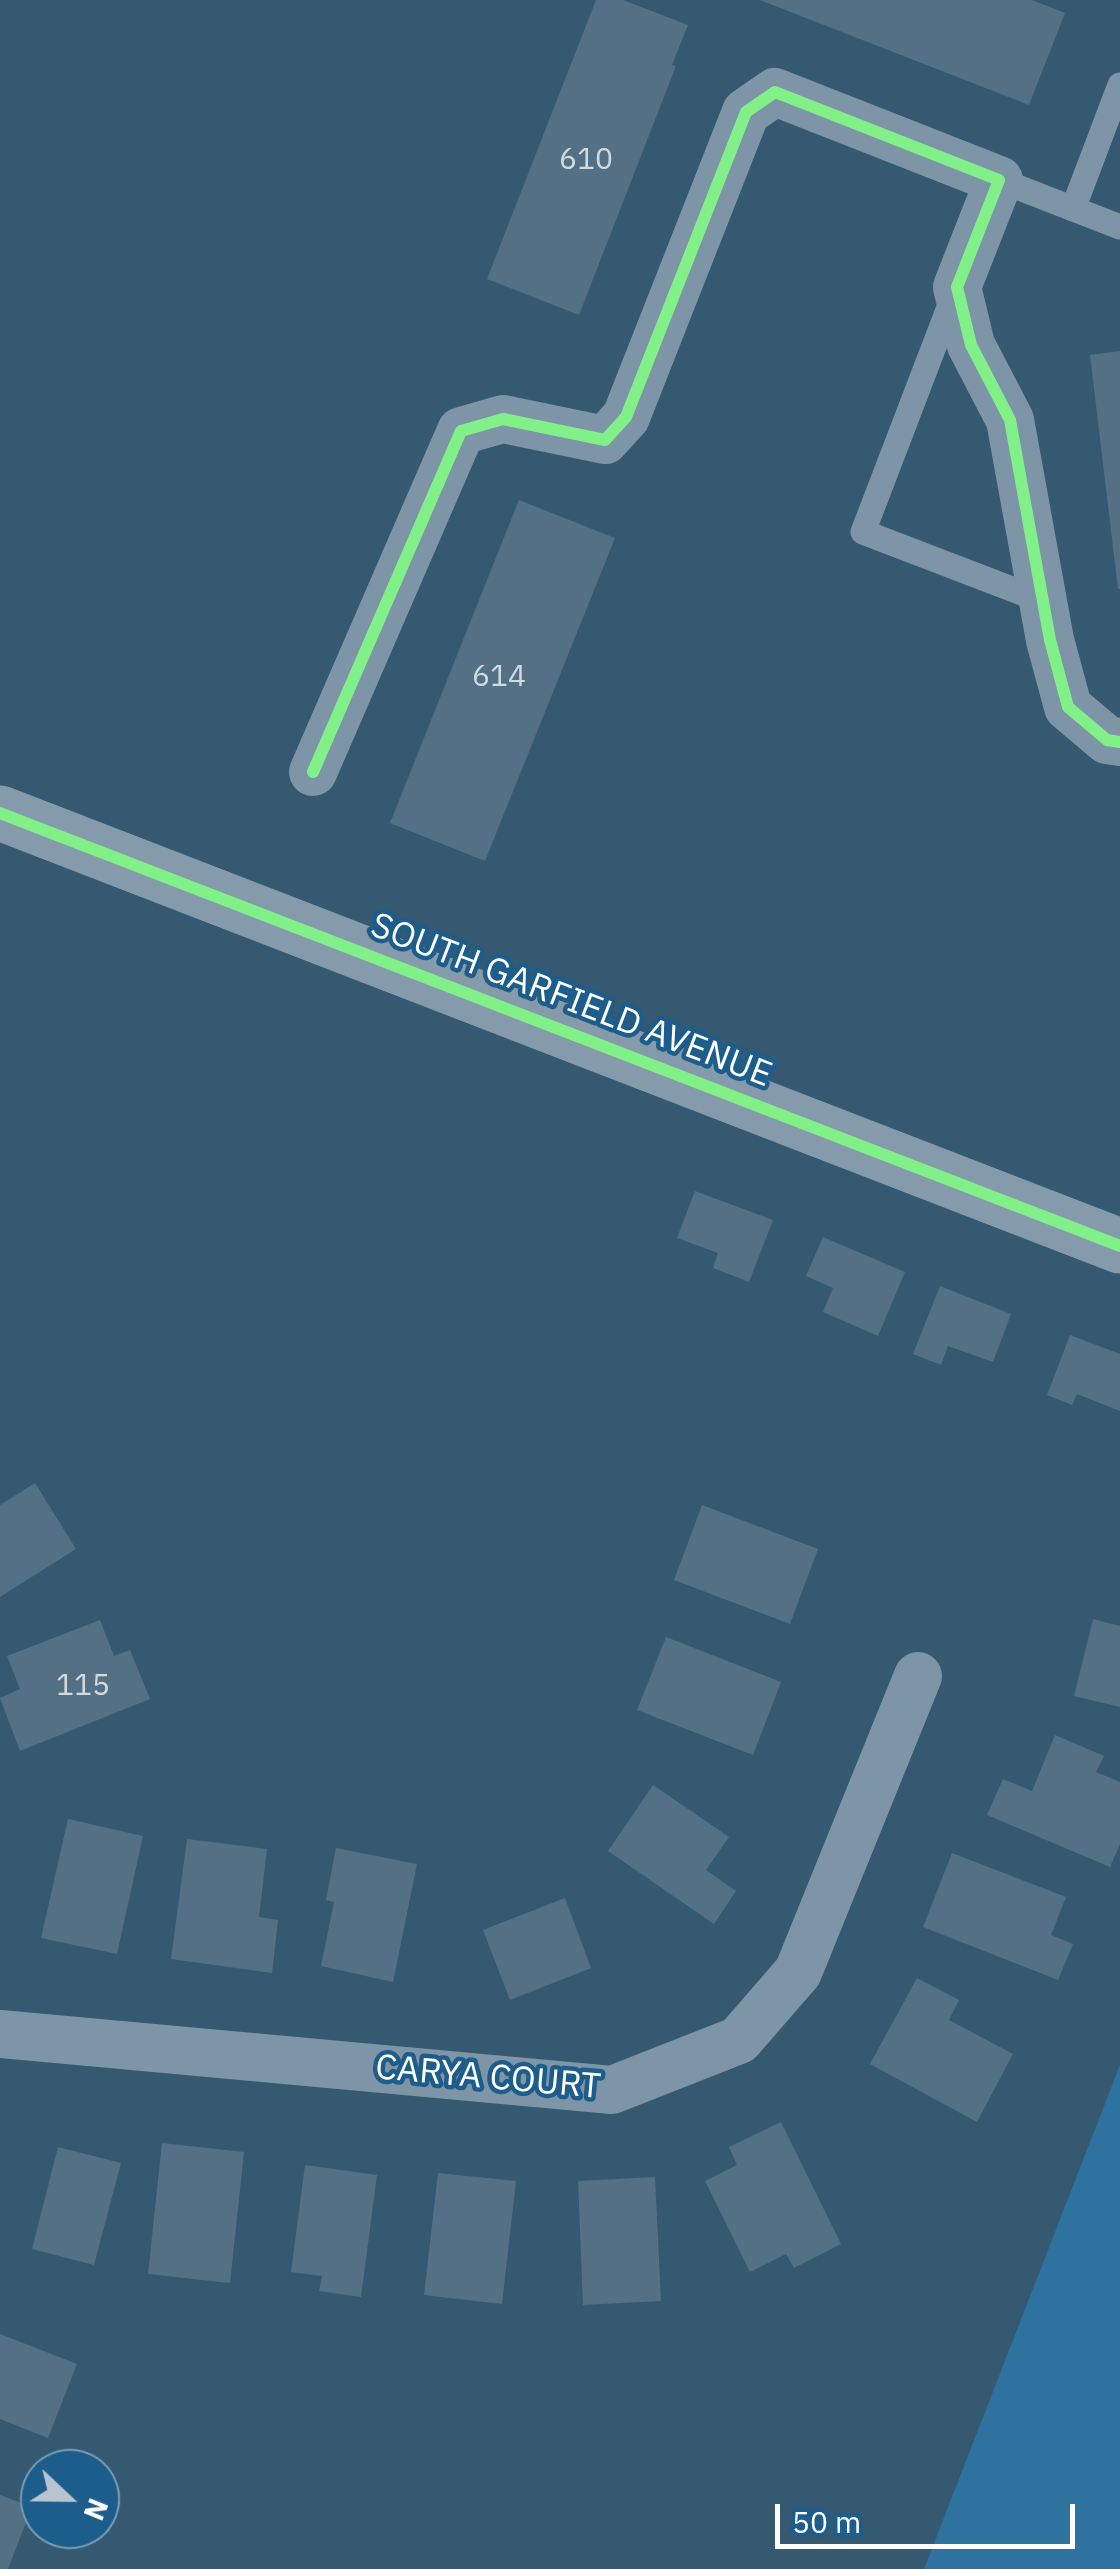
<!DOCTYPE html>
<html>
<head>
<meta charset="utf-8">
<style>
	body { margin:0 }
	#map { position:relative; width:1120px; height:2569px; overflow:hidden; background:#365972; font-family:"IBM Plex Sans",sans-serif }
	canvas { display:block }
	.north { position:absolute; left:20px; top:2449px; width:100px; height:100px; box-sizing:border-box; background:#1d5d8b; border:2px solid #779eb9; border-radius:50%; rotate:112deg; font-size:28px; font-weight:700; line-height:40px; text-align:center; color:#fff }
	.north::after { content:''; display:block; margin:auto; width:35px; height:45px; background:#b9c5ce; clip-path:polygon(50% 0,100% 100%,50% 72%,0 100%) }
	.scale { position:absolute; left:775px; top:2504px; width:300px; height:45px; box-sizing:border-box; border:5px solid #fff; border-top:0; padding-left:12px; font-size:30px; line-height:35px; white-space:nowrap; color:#fff; -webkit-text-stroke:8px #1d5d8b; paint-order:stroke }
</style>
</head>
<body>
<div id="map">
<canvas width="1120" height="2569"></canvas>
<div class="north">N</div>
<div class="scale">50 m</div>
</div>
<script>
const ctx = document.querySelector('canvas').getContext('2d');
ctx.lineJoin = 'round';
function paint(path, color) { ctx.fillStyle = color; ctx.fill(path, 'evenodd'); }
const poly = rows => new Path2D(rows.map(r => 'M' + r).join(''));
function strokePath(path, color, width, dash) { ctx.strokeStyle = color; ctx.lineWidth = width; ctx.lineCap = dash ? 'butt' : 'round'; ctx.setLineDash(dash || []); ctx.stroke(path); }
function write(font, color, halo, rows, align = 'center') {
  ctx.font = font + ' "IBM Plex Sans",sans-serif'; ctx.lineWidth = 9; ctx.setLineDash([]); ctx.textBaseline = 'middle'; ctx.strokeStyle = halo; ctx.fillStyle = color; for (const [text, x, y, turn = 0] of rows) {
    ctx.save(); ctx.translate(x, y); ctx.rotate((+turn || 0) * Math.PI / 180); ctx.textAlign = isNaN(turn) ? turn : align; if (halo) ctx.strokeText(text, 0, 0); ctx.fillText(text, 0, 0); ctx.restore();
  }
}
const green = poly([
	[1120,2065,1120,2569,924,2569]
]);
const building = poly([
	[596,0,623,0,688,25,672,65,676,66,579,315,487,279],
	[760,0,1032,0,1065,13,1029,105],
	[1120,351,1120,589,1118,589,1090,355],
	[519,500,615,538,485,861,390,823],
	[695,1191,773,1220,749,1282,713,1268,718,1253,677,1238],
	[823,1237,905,1272,878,1336,823,1312,833,1288,806,1276],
	[940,1286,1011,1314,993,1362,948,1346,941,1365,913,1354],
	[1070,1335,1120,1354,1120,1411,1077,1394,1072,1405,1047,1395],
	[35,1483,76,1549,0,1597,0,1505],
	[702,1505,818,1549,790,1624,674,1580],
	[1093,1619,1120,1626,1120,1707,1074,1696],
	[100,1620,114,1656,130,1650,150,1699,20,1751,0,1698,20,1689,7,1656],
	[666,1637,781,1682,753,1755,637,1710],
	[1055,1735,1104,1756,1096,1772,1120,1782,1120,1844,1110,1867,987,1815,1003,1779,1032,1791],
	[653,1785,729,1837,706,1870,736,1891,714,1924,608,1851],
	[68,1819,143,1836,117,1954,41,1938],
	[187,1839,267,1849,259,1917,278,1920,272,1973,171,1959],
	[336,1848,417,1864,393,1982,321,1966,334,1902,326,1900],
	[952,1853,1066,1897,1051,1935,1073,1944,1058,1980,923,1927],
	[565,1898,591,1968,510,2000,483,1930],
	[917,1978,959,2000,949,2020,1013,2054,977,2122,870,2064],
	[781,2122,841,2244,794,2268,786,2254,750,2272,705,2181,737,2165,729,2147],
	[162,2143,244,2152,230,2283,148,2274],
	[58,2147,121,2163,94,2265,32,2249],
	[305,2165,377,2175,361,2297,319,2291,322,2276,291,2272],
	[438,2173,516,2181,502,2304,424,2295],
	[655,2177,661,2301,583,2305,578,2181],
	[0,2334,77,2364,48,2438,0,2419],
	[0,2495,32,2507,8,2569,0,2569]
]);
const lane = poly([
	[999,180,1120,227],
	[1073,209,1120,85],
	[953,297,863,532,1043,601]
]);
const street = poly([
	[313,772,461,431,503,419,605,440,626,417,746,112,775,92,999,180,957,287,971,345,1010,420,1050,640,1068,707,1107,740,1120,742],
	[0,2034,612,2090,739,2040,798,1972,918,1676]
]);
const secondary = poly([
	[0,813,1120,1246]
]);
const cycleway = poly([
	[313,772,461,431,503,419,605,440,626,417,746,112,775,92,999,180,957,287,971,345,1010,420,1050,640,1068,707,1107,740,1120,742],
	[0,813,1120,1246]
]);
const numberNames = [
	["610",586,160],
	["614",499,677],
	["115",83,1686]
];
const streetNames = [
	["SOUTH GARFIELD AVENUE",571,1001,21],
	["CARYA COURT",488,2078,5]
];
paint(green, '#2e72a0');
paint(building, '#547084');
strokePath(lane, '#7d95a6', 25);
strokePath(street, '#7d95a6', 48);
strokePath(secondary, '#859bab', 55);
strokePath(cycleway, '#82f089', 12);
write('30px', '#d4dbe0', null, numberNames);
write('35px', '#fff', '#1d5d8b', streetNames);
</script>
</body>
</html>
